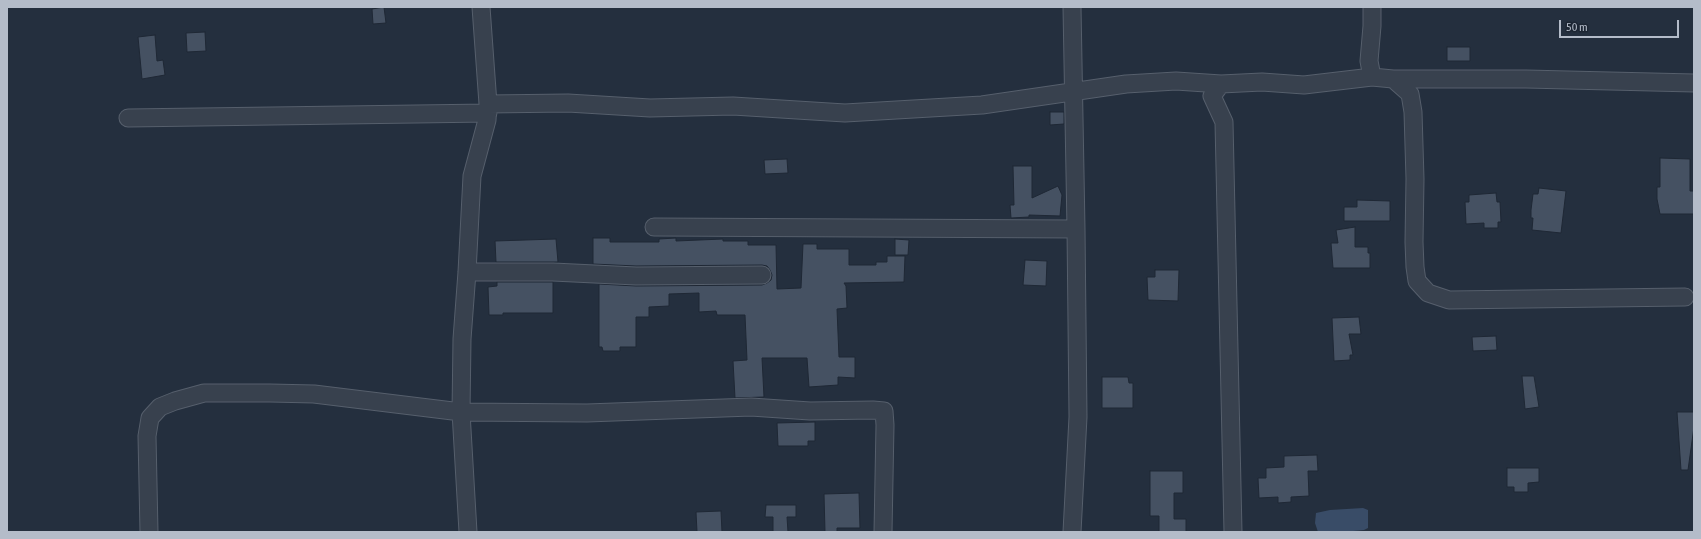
<!DOCTYPE html>
<html>
<head>
<meta charset="utf-8">
<style>
	body { margin:0 }
	#map { position:relative; width:1701px; height:539px; overflow:hidden; background:#242f3e; font-family:"Asap Condensed",sans-serif }
	canvas { display:block }
	.frame { position:absolute; inset:0; border:8px solid #b4bcc9; pointer-events:none }
	.scale { position:absolute; left:1559px; top:20px; width:120px; height:18px; box-sizing:border-box; border:2px solid #b4bcc9; border-top:0; padding-left:5px; font-size:12px; line-height:14px; white-space:nowrap; color:#b4bcc9; -webkit-text-stroke:3px #1d2633; paint-order:stroke }
</style>
</head>
<body>
<div id="map">
<canvas width="1701" height="539"></canvas>
<div class="frame"></div>
<div class="scale">50 m</div>
</div>
<script>
const ctx = document.querySelector('canvas').getContext('2d');
ctx.lineJoin = 'round';
function paint(path, color) { ctx.fillStyle = color; ctx.fill(path, 'evenodd'); }
const poly = rows => new Path2D(rows.map(r => 'M' + r).join(''));
function strokePath(path, color, width, dash) { ctx.strokeStyle = color; ctx.lineWidth = width; ctx.lineCap = dash ? 'butt' : 'round'; ctx.setLineDash(dash || []); ctx.stroke(path); }
const water = poly([
	[1363,508,1368,510,1368,528,1364,530,1343,532,1318,532,1315,523,1316,513,1330,510]
]);
const building = poly([
	[384,7,386,23,373,24,372,9,384,7],
	[205,32,206,51,187,52,186,33,205,32],
	[155,35,157,61,163,60,165,75,142,79,138,37,155,35],
	[1447,47,1470,47,1470,61,1447,61,1447,47],
	[1050,112,1064,112,1064,124,1050,125,1050,112],
	[1660,158,1690,159,1690,191,1694,191,1694,214,1660,214,1657,199,1657,187,1660,187,1660,158],
	[787,159,788,173,765,174,764,160,787,159],
	[1013,166,1032,166,1032,198,1058,186,1062,195,1060,216,1029,215,1029,217,1011,218,1010,205,1014,205,1013,166],
	[1539,188,1566,191,1561,233,1532,230,1533,218,1531,218,1531,210,1533,194,1538,194,1539,188],
	[1496,193,1497,202,1500,202,1501,222,1498,222,1498,228,1484,228,1484,223,1466,224,1465,202,1469,202,1469,195,1496,193],
	[1357,200,1390,201,1390,221,1344,221,1344,207,1357,207,1357,200],
	[1355,227,1355,247,1368,247,1368,253,1370,253,1370,268,1333,268,1331,243,1338,243,1336,230,1355,227],
	[593,238,610,238,610,242,659,242,659,239,676,238,676,241,723,239,723,241,748,241,748,245,776,245,777,289,801,288,803,244,817,244,817,249,849,249,849,265,876,265,876,262,887,262,887,256,905,256,904,282,844,283,846,286,847,308,837,309,839,357,855,357,855,378,838,377,838,385,809,387,807,358,762,358,764,397,735,398,733,361,747,360,745,315,717,315,716,311,699,312,699,293,669,294,669,306,649,307,649,317,636,317,636,347,620,347,620,351,603,351,602,347,599,347,599,284,636,286,762,285,767,283,771,280,772,275,770,270,767,266,762,265,636,266,593,264,593,238],
	[556,239,558,262,496,262,495,241,556,239],
	[895,239,909,240,908,255,895,255,895,239],
	[1025,260,1047,261,1046,286,1023,285,1025,260],
	[1155,270,1179,270,1178,301,1148,300,1147,277,1155,277,1155,270],
	[497,282,553,282,553,313,503,313,503,315,489,315,488,287,497,286,497,282],
	[1359,317,1361,334,1349,334,1353,355,1350,355,1350,360,1334,361,1332,318,1359,317],
	[1496,336,1497,350,1473,351,1472,337,1496,336],
	[1522,376,1534,376,1539,407,1525,409,1522,376],
	[1102,377,1128,377,1129,383,1133,383,1133,408,1102,408,1102,377],
	[1677,412,1694,412,1694,427,1688,470,1681,470,1677,412],
	[815,422,815,441,808,441,808,446,778,446,777,423,815,422],
	[1317,455,1318,471,1308,471,1309,496,1291,497,1291,502,1278,503,1278,497,1259,498,1258,478,1266,478,1266,468,1284,467,1284,456,1317,455],
	[1507,468,1539,468,1539,482,1528,483,1528,492,1514,492,1514,487,1507,487,1507,468],
	[1150,471,1183,471,1183,493,1174,493,1174,519,1186,519,1186,532,1159,532,1159,516,1150,516,1150,471],
	[859,493,860,528,837,528,837,532,825,532,824,494,859,493],
	[766,505,796,505,796,517,787,517,788,532,773,532,773,517,765,517,766,505],
	[721,511,722,532,697,532,696,512,721,511]
]);
const minor = poly([
	[1072,7,1076,229],
	[1372,7,1372,26,1369,61,1372,77],
	[1393,79,1410,94,1413,112,1415,179,1414,242,1415,267,1417,281,1428,293,1449,300,1685,297],
	[488,104,568,103,650,108,733,106,845,113,982,105,1126,84,1176,81,1221,84],
	[128,118,488,113],
	[654,227,1076,229,1078,417,1072,532],
	[467,272,553,272,636,276,762,275],
	[149,532,147,436,150,418,160,407,175,401,204,393,270,393,314,394,461,412,587,413,751,407,810,411,873,410,884,411,885,425,883,532],
	[468,532,461,412,462,339,467,272,472,176,487,120,488,104,481,7],
	[1233,532,1224,122,1212,96,1221,84,1262,82,1304,85,1372,77,1393,79,1526,79,1694,83]
]);
paint(water, '#394c67');
paint(building, '#455162');
strokePath(building, '#1f2835', 1);
strokePath(minor, '#565f6c', 19);
strokePath(minor, '#38414e', 17);
</script>
</body>
</html>
